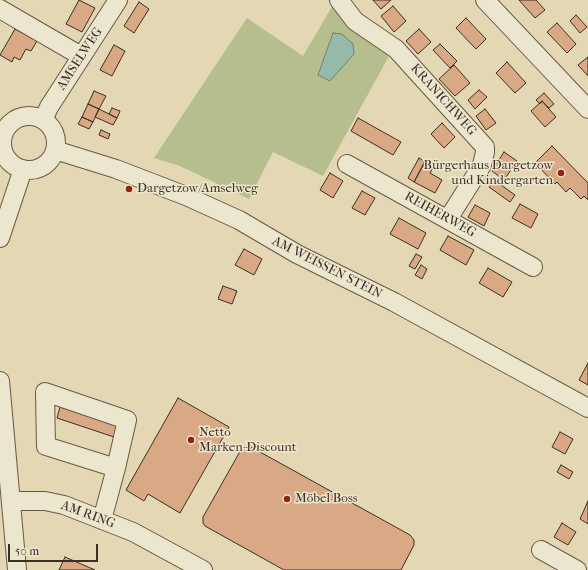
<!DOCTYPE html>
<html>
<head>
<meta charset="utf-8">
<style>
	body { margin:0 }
	#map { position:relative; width:588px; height:570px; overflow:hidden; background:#e4d8b4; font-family:"IM FELL French Canon",serif }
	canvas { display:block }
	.scale { position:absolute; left:8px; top:544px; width:90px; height:18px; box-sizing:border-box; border:2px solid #3e2d22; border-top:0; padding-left:5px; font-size:12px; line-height:14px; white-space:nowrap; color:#3e2d22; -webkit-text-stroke:3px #ede6ce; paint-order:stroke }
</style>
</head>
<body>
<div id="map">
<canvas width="588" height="570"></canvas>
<div class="scale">50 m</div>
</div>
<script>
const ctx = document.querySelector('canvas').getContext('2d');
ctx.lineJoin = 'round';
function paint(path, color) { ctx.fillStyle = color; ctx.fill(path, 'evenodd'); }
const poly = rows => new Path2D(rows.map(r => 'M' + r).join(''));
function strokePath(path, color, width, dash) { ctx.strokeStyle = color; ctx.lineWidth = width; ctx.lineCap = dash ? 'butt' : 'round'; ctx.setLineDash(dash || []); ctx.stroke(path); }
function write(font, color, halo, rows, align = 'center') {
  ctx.font = font + ' "IM FELL French Canon",serif'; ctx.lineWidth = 3; ctx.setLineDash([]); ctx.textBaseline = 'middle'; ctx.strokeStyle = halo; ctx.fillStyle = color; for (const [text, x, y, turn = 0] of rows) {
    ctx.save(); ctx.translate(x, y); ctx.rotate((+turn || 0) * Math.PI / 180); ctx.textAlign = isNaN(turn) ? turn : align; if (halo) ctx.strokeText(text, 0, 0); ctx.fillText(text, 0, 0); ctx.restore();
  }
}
const green = poly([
	[336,0,394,47,323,176,273,152,249,199,180,166,154,158,247,18,303,56]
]);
const water = poly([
	[333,33,342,34,353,44,354,54,330,81,318,75,333,33]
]);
const building = poly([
	[79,0,95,8,82,32,66,24,79,0],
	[373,0,391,0,381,9,373,0],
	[519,0,536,0,545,10,535,18,519,0],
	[139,2,149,9,134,33,124,26,139,2],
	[393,6,406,21,394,32,381,16,393,6],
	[576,15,587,27,580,33,570,21,576,15],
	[466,18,486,39,476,49,456,28,466,18],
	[557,23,576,44,567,53,547,32,557,23],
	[15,29,37,41,31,51,26,49,20,60,14,57,12,62,0,55,15,29],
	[419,29,431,42,418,54,406,41,419,29],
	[440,44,457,61,450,68,433,50,440,44],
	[114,45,125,51,112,76,100,70,114,45],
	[588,57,588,76,578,65,588,57],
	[507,62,526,83,515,93,496,73,507,62],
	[454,65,470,83,455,96,439,79,454,65],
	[479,90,487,97,475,109,468,100,479,90],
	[94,91,106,96,99,109,88,104,94,91],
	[544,93,554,104,549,108,542,101,540,104,536,100,544,93],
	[542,101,556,117,545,127,531,111,542,101],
	[88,104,99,109,93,122,82,117,88,104],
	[112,108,120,111,117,118,109,114,112,108],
	[99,109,117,118,113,125,95,117,99,109],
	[485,109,496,123,486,130,476,116,485,109],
	[82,117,93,122,89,129,78,124,82,117],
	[358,118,401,142,393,155,351,131,358,118],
	[442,123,455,137,444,148,431,134,442,123],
	[101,130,110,134,108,139,99,135,101,130],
	[552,146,588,183,588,200,584,196,581,199,570,188,566,192,557,182,555,184,535,163,552,146],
	[504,152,517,161,504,180,492,171,504,152],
	[419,158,425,162,414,182,408,178,419,158],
	[424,163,433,168,430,173,442,180,435,193,414,182,424,163],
	[330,173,343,181,333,198,320,190,330,173],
	[494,180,515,195,510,202,489,187,494,180],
	[362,191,375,198,365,215,352,208,362,191],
	[520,204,538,214,531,228,512,218,520,204],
	[475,205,490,213,484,226,468,217,475,205],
	[399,218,426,233,418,249,390,234,399,218],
	[448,236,474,250,466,265,440,250,448,236],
	[244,249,262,259,254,275,235,265,244,249],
	[416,254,422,257,415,269,409,266,416,254],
	[421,265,427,269,422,279,415,275,421,265],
	[488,268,512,282,503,297,479,283,488,268],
	[223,286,237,291,232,304,218,299,223,286],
	[588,363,588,385,579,380,588,363],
	[178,398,229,427,180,513,148,494,144,501,126,490,178,398],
	[60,407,118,426,114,437,57,418,60,407],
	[560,432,573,439,565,454,552,447,560,432],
	[245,447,251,447,410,535,414,540,414,545,401,570,284,570,205,526,203,523,203,517,242,448,245,447],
	[561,465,573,472,569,479,557,472,561,465],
	[588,501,588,524,580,519,588,501],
	[562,523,576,532,568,545,554,537,562,523],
	[65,557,95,570,59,570,65,557]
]);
const minor = poly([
	[339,0,355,21,396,49,485,147,485,152,482,165,448,219],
	[485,0,588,109],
	[0,9,81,56],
	'2 143a27 27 0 1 1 54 0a27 27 0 1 1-54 0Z',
	[43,120,49,107,118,0],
	[55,150,116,169,186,196,239,220,297,254,394,302,588,408],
	[347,164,533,267],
	[0,238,23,169],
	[0,381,17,570],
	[11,501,45,501,64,505,133,532,203,570],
	[102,520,116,468,46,446,45,392,127,420,116,468],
	[541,550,577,570]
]);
const markers = [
	[561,173,4,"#8f2418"],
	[129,189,4,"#8f2418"],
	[191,440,4,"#8f2418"],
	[287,499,4,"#8f2418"]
];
const streetNames = [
	["AMSELWEG",80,59,-57],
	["KRANICHWEG",443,100,48],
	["REIHERWEG",440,215,29],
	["AM WEISSEN STEIN",327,268,27],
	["AM RING",88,515,20]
];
const poiNames = [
	["Bürgerhaus Dargetzow",553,166,"right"],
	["und Kindergarten",553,181,"right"],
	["Dargetzow/Amselweg",137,189],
	["Netto",199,433],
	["Marken-Discount",199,448],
	["Möbel Boss",295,499]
];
paint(green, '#b5be8c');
paint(water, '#95baaa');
strokePath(water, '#728274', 1);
paint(building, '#d9a986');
strokePath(building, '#3e2d22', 1);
strokePath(minor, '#685846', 20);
strokePath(minor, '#ede6ce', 18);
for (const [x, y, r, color] of markers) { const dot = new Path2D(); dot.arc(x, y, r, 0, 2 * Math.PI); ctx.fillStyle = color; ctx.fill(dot); strokePath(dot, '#ede6ce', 1.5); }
write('13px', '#3e2d22', '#ede6ce', streetNames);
write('13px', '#3e2d22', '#ede6ce', poiNames, 'left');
</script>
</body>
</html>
